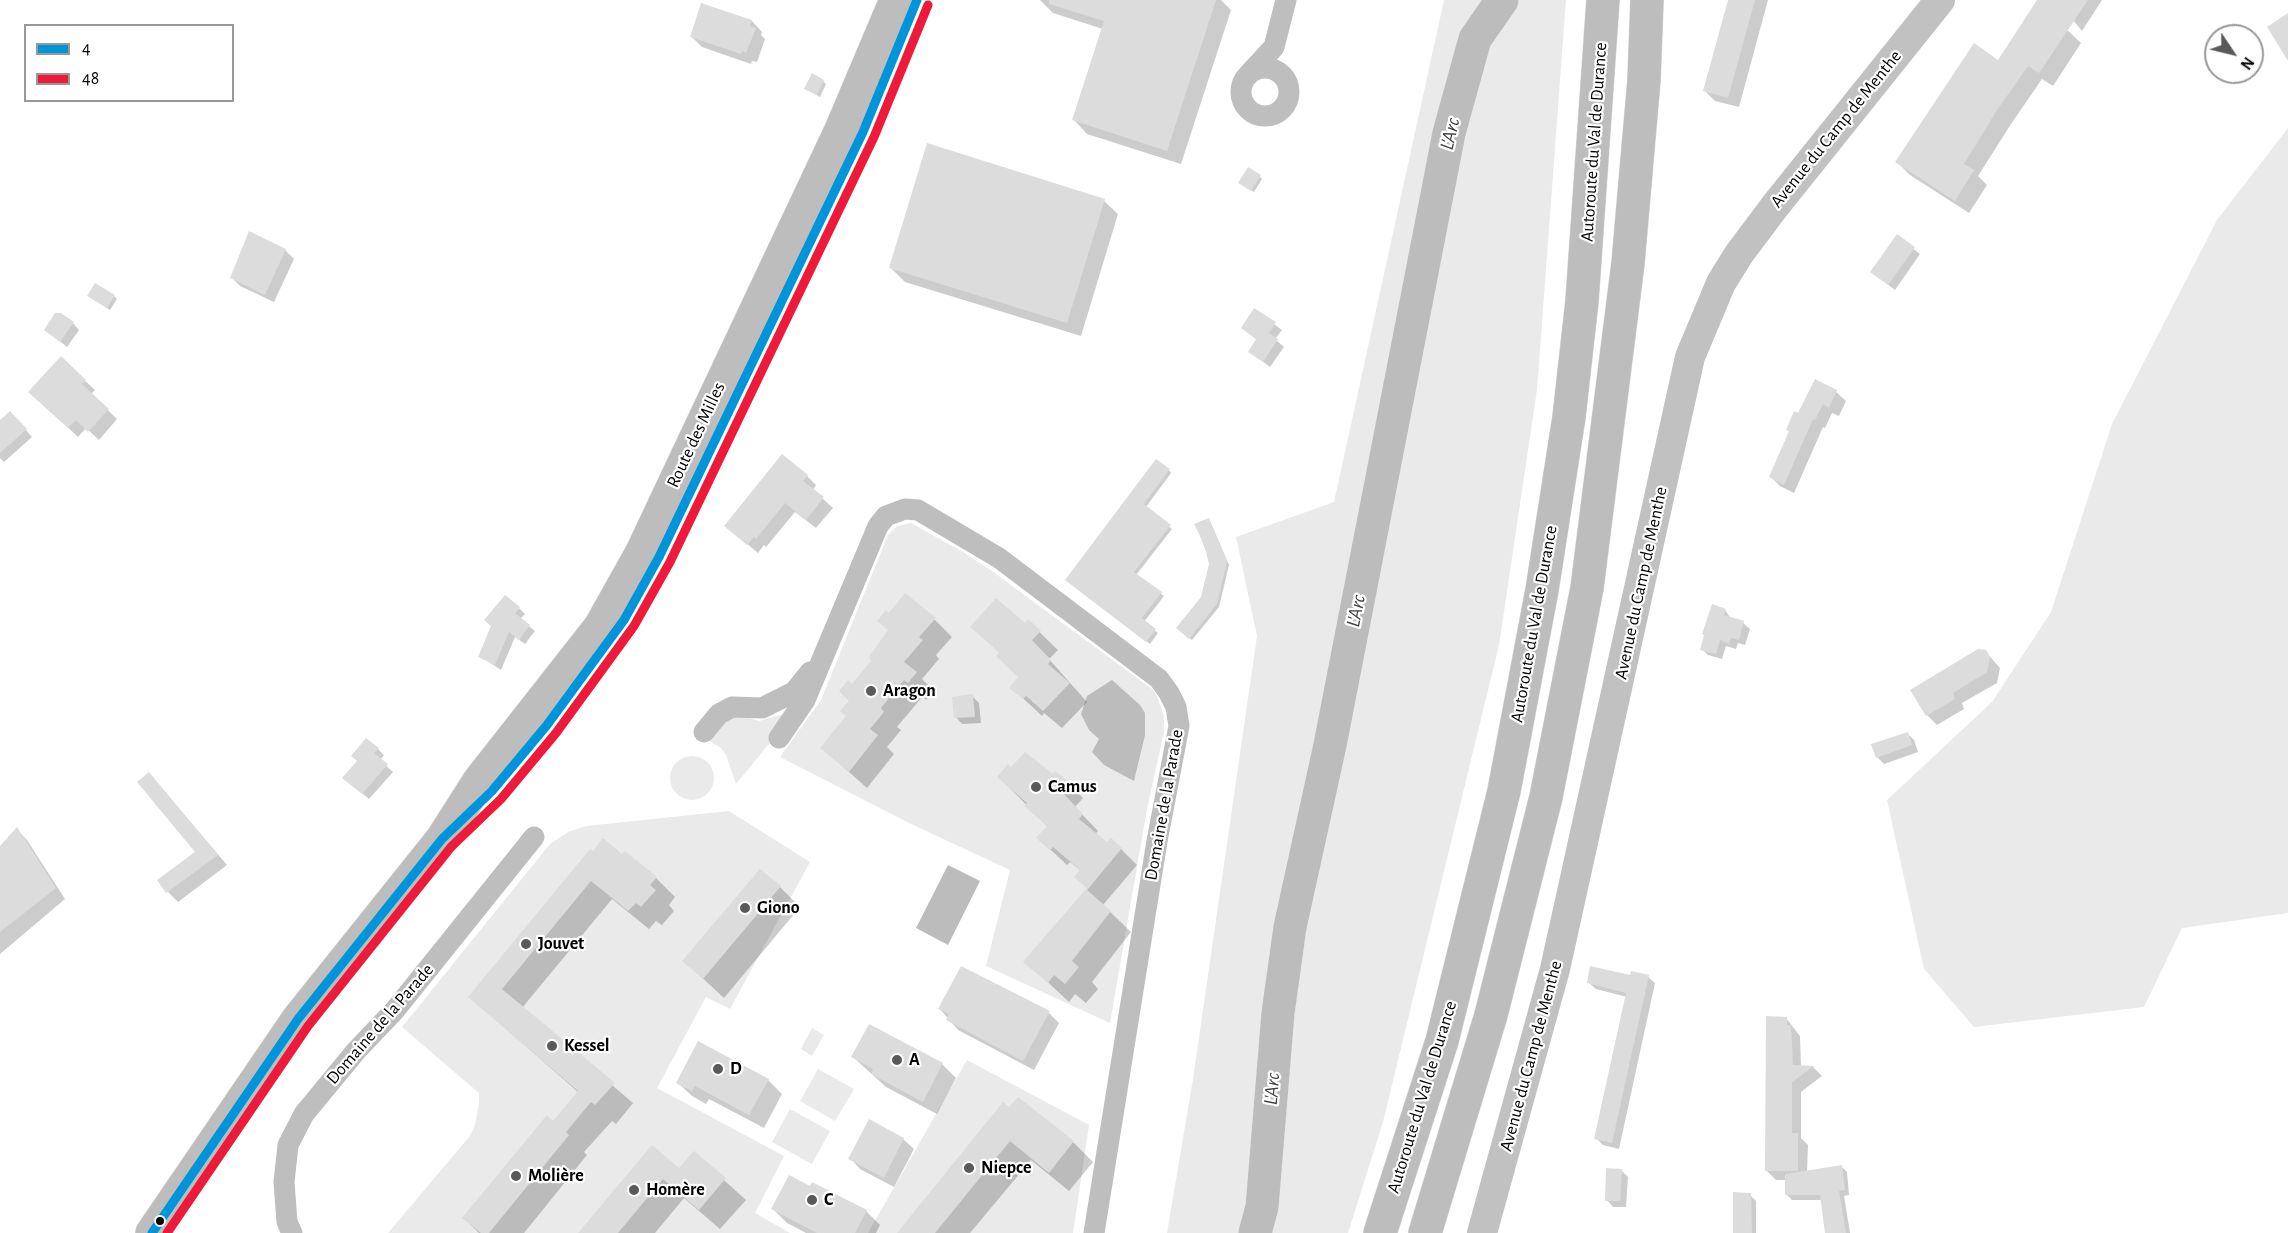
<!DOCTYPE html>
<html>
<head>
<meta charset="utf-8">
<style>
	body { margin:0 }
	#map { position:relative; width:2288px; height:1233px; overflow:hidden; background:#fff; font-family:"Alegreya Sans",sans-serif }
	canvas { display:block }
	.legend { position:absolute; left:24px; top:24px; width:210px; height:78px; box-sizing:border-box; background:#fff; border:2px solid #999; margin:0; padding:8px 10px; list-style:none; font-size:18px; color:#000 }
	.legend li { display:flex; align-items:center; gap:12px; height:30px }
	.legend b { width:30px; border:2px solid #999 }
	.north { position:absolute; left:2204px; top:24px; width:60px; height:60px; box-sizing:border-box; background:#fff; border:2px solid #999; border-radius:50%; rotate:125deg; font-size:16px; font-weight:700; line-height:24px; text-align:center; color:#000 }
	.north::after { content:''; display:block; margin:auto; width:21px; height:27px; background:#595959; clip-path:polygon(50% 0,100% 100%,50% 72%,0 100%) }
</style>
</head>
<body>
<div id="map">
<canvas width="2288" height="1233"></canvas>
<ul class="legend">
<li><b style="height:8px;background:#0095db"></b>4</li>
<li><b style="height:8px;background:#ed1a3a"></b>48</li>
</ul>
<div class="north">N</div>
</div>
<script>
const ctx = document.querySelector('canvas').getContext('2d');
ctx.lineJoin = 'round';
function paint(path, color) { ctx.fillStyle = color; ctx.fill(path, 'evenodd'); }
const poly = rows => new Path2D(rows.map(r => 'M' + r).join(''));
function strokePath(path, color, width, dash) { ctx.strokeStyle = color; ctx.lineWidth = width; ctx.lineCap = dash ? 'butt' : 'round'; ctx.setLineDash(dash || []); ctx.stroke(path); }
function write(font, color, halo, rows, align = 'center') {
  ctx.font = font + ' "Alegreya Sans",sans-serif'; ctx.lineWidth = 4.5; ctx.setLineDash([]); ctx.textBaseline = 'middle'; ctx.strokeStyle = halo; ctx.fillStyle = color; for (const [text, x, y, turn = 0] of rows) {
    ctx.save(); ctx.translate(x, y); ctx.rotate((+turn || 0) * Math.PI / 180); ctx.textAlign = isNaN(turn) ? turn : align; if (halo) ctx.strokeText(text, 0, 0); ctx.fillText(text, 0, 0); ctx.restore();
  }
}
const green = poly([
	[1444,0,1566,0,1537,390,1499,645,1383,1122,1348,1233,1167,1233,1193,1079,1257,636,1236,537,1334,502],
	[2288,128,2288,913,2182,928,2144,1007,1974,1027,1924,969,1887,800,1992,702,2051,612,2112,424,2217,220],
	[911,523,963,552,992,571,1152,689,1158,698,1164,716,1164,732,1147,809,1110,1023,986,966,1010,870,911,824,780,757,821,700,888,535,897,526],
	[784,714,788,721,736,784,726,755,721,748,708,740,730,717,743,716,759,721],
	'670 778a22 22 0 1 1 44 0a22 22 0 1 1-44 0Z',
	[729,811,810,862,730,1009,706,997,657,1088,784,1156,755,1213,790,1233,388,1233,469,1137,475,1125,479,1103,479,1093,402,1027,550,844,568,832,586,826],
	[812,1028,824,1035,812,1056,801,1049],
	[967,1060,1089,1125,1073,1233,868,1233],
	[818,1069,854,1089,835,1121,800,1101],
	[790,1109,830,1131,812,1164,772,1142]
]);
const water = poly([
	[1112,680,1140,705,1145,713,1145,735,1134,781,1104,765,1092,752,1099,739,1089,730,1081,714,1087,696],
	[948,865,980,881,948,945,916,928]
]);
const shadow = poly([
	[1040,0,1221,0,1231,10,1181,164,1087,134,1074,120,1103,29,1053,13],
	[1729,0,1768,0,1739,107,1715,101,1705,91],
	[2057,0,2102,0,2082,31],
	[702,5,752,21,762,32,761,35,765,39,757,62,752,61,751,64,702,47,692,37],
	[2067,30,2081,43,2053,86,2042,79,2011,124,1978,176,1987,185,1969,213,1910,175,1897,162,1999,62],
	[823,81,826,84,820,97,806,89],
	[1260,177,1262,179,1254,192,1243,185],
	[1104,201,1118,214,1081,336,905,282,891,268],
	[1897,236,1920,254,1895,290,1878,277],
	[285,250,294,259,274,302,240,286,231,277],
	[89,296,114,296,117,299,110,310],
	[1255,310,1282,330,1275,339,1284,347,1270,367,1250,352,1257,340,1243,328],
	[73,323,79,330,67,347,46,330],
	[61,359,95,390,91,394,117,419,99,440,86,428,78,437,40,401],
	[1836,392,1846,401,1839,416,1832,413,1825,428,1823,427,1794,493,1780,486,1771,477,1799,415],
	[17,420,32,437,4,462,0,458,0,422],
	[1169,470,1171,473,1146,507,1172,529,1136,575,1164,596,1144,622,1158,633,1150,644,1070,582],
	[807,476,816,485,813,490,833,508,816,528,795,512,766,547,764,545,758,553,726,526],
	[1209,519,1229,565,1219,607,1192,640,1178,628,1202,598,1211,564,1196,525],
	[519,608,525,614,520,619,535,631,525,644,515,637,501,670,480,656],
	[1725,610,1731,619,1743,623,1750,629,1745,645,1738,643,1736,649,1726,646,1722,659,1708,655,1702,649],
	[889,615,935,620,952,637,936,655,939,659,922,679,934,691,926,700,923,696,897,727,901,730,887,747,894,754,867,788,822,748,848,716,852,686,873,661,889,631],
	[1028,621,1058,650,1049,659,1087,702,1062,728,1044,713,1042,716,1011,687,1020,678,1000,653,972,627,1025,625],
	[1985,651,2000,668,1997,683,1962,703,1964,709,1937,725,1927,715],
	[972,696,979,703,981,723,962,724,956,717],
	[1908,734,1914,740,1918,752,1884,764,1877,757],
	[378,749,384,755,380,760,393,772,369,799,351,784,358,761],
	[1011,769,1053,776,1067,782,1083,798,1075,807,1098,831,1095,834,1108,844,1121,849,1137,865,1103,905,1131,932,1092,982,1098,989,1086,1003,1075,994,1069,1002,1025,961,1088,889,1076,877,1081,871,1070,862,1067,865,1038,838,1048,827,999,777],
	[159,785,227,865,178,902,168,892,197,852],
	[17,830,27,840,65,899,0,954,0,848],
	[591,851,622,856,656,878,675,897,669,905,674,911,662,925,656,921,649,929,612,899,522,1008,633,1103,616,1124,612,1121,584,1152,587,1155,524,1233,479,1233,464,1218,579,1093,470,997],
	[780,887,800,907,724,998,684,961],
	[1631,976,1648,977,1655,983,1619,1149,1603,1145,1596,1138,1627,997,1596,989,1589,983],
	[940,1009,1049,1013,1059,1023,1034,1070,958,1030],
	[1786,1018,1800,1036,1801,1067,1813,1067,1822,1076,1801,1092,1801,1138,1808,1145,1807,1172,1842,1167,1847,1172,1849,1195,1844,1196,1850,1233,1826,1233,1823,1200,1792,1200,1786,1194,1786,1180,1776,1180,1766,1170],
	[870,1026,942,1064,956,1078,937,1114,886,1087,853,1057],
	[768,1080,782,1094,764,1128,709,1099,706,1104,692,1096,678,1083],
	[1018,1099,1073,1142,1093,1162,1069,1191,1031,1160,970,1233,902,1233],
	[869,1121,903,1139,914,1149,894,1187,860,1169,850,1158],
	[652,1147,679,1170,694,1153,746,1200,720,1229,684,1198,655,1233,579,1233],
	[1622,1171,1628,1177,1626,1207,1613,1207,1607,1200],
	[811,1188,866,1211,880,1225,876,1233,806,1233,787,1223,773,1209],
	[1750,1195,1756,1201,1756,1233,1735,1233]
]);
const river = poly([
	[1255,1233,1262,1207,1278,1013,1290,927,1330,745,1449,133,1475,39,1502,0]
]);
const building = poly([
	[1049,0,1216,0,1167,151,1072,120,1104,21,1049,4],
	[1728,0,1755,0,1728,98,1703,91],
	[2037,0,2088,0,2039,73,2028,66,1997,110,1964,164,1974,170,1955,201,1895,162,1974,43,1998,60],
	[701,3,752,20,750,26,756,28,746,53,742,51,741,54,690,37],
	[2288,13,2288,61,2267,27],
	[812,73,824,80,817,95,804,89],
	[927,143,1105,199,1067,323,889,268],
	[1248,167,1261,175,1251,191,1238,183],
	[249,231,286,249,265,295,230,278],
	[1897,234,1915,247,1888,285,1870,272],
	[95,283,115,295,107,308,87,296],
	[1254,308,1276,322,1269,333,1278,339,1263,362,1248,352,1256,339,1241,328],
	[55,313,61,313,74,322,60,342,44,330],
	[61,356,86,380,82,384,109,409,88,432,76,420,68,428,28,392],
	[1815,379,1837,390,1829,408,1823,404,1815,420,1813,419,1784,485,1769,477,1789,431,1786,430,1794,411,1798,413],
	[10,411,27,429,0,453,0,420],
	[782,454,808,475,803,481,824,497,806,520,785,503,756,539,754,537,747,545,724,526],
	[1156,459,1170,469,1144,504,1171,525,1134,572,1162,592,1142,618,1156,629,1146,642,1065,580],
	[1209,518,1227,561,1217,604,1189,639,1176,628,1201,597,1209,564,1204,544,1194,524],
	[905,593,936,618,919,637,923,640,904,662,917,672,908,683,904,680,881,708,884,712,870,729,878,735,849,772,820,748,846,716,840,711,849,701,839,691,848,680,852,684,871,661,869,657,888,630,877,621,886,610,889,613],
	[505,595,520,607,515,613,530,625,519,640,509,632,495,665,478,657,491,626,484,620],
	[996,598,1025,623,1028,619,1041,631,1032,640,1051,660,1048,664,1070,683,1043,711,1026,696,1023,699,1009,688,1018,677,996,656,999,652,970,627],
	[1712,604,1726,609,1724,615,1744,621,1739,640,1731,638,1729,644,1720,640,1716,654,1700,650,1704,635,1702,634],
	[1978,649,1986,650,1990,657,1987,672,1953,693,1955,699,1926,716,1910,690],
	[973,694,975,717,954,718,952,697],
	[1908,732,1912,745,1876,758,1871,744],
	[366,738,379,748,374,753,388,764,362,794,342,778,357,761,351,756],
	[1025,752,1053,774,1055,771,1068,781,1060,790,1083,814,1079,819,1107,842,1111,838,1122,848,1088,889,1074,877,1080,870,1053,847,1050,850,1036,838,1047,826,1024,806,1027,803,997,777,1008,764,1011,767],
	[149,772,218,855,166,893,157,880,195,852,137,782],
	[17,827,56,888,0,932,0,846],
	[603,838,622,854,625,851,657,877,650,885,656,890,641,907,636,903,628,911,591,881,502,989,615,1083,595,1105,591,1102,566,1132,569,1135,489,1233,481,1233,462,1218,547,1115,553,1121,578,1091,468,997,590,849,593,851],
	[760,869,781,886,703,979,682,961],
	[1086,889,1111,911,1072,961,1079,967,1065,984,1054,975,1048,983,1023,962],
	[961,966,1050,1011,1023,1061,946,1020,949,1014,938,1009],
	[1590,966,1630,975,1631,971,1649,975,1612,1143,1594,1139,1626,993,1587,983],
	[1766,1016,1787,1017,1787,1025,1791,1025,1793,1065,1814,1066,1792,1082,1792,1133,1798,1133,1798,1171,1765,1171],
	[869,1024,943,1063,923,1102,871,1074,873,1069,851,1057],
	[698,1041,769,1079,749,1115,695,1086,692,1091,676,1083],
	[1018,1097,1074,1141,1049,1173,1010,1141,935,1233,897,1233,1003,1102,1009,1107],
	[869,1119,904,1138,884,1178,848,1159],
	[652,1145,679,1168,694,1151,726,1178,699,1210,663,1179,618,1233,578,1233],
	[1842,1165,1845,1190,1839,1191,1846,1233,1825,1233,1820,1195,1785,1195,1785,1174],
	[1606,1168,1622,1169,1620,1201,1605,1201],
	[789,1175,810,1186,812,1182,867,1210,855,1233,817,1233,771,1209],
	[1733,1192,1751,1193,1752,1233,1733,1233]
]);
const minor = poly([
	'1241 92a24 24 0 1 1 48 0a24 24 0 1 1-48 0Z',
	[1249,74,1274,47,1286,0],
	[704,732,719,714,732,707,762,708,794,692,810,672],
	[779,738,805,700,878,526,886,516,905,509,918,510,999,558,1159,679,1169,693,1176,707,1179,726,1157,841,1094,1233],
	[292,1233,287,1222,284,1182,288,1145,304,1114,356,1051,395,1010,534,837]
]);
const secondary = poly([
	[1482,1233,1555,969,1690,357,1721,283,1739,254,1775,206,1940,0]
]);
const primary = poly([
	[152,1233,298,1019,442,839,479,781,600,627,642,552,841,130,896,0]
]);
const motorway = poly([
	[1380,1233,1442,1041,1504,791,1542,590,1569,417,1582,301,1603,0],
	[1425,1233,1491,1015,1546,797,1587,588,1628,263,1644,80,1647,0]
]);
const bus1 = poly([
	[152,1233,298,1019,442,839,492,791,547,725,624,620,659,557,863,132,917,0]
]);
const bus2 = poly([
	[167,1233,308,1026,451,847,501,799,556,733,634,626,670,562,874,137,928,5]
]);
const markers = [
	[871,691,6,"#595959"],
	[1036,787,6,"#595959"],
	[745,908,6,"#595959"],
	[526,944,6,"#595959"],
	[552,1046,6,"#595959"],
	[897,1060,6,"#595959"],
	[718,1069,6,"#595959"],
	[969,1168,6,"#595959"],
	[516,1176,6,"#595959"],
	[634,1190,6,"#595959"],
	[812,1200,6,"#595959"],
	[160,1221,5,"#000"]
];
const streetNames = [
	["Avenue du Camp de Menthe",1836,129,-51],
	["Autoroute du Val de Durance",1594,142,-86],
	["Route des Milles",696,435,-65],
	["Avenue du Camp de Menthe",1641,583,-78],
	["Autoroute du Val de Durance",1534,624,-80],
	["Domaine de la Parade",1164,805,-80],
	["Domaine de la Parade",380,1024,-49],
	["Avenue du Camp de Menthe",1531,1056,-75],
	["Autoroute du Val de Durance",1422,1097,-73]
];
const poiNames = [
	["Aragon",883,691],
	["Camus",1048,787],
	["Giono",757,908],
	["Jouvet",538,944],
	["Kessel",564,1046],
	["A",909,1060],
	["D",730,1069],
	["Niepce",981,1168],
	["Molière",528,1176],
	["Homère",646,1190],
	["C",824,1200]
];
const waterNames = [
	["L'Arc",1450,134,-77],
	["L'Arc",1356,611,-79],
	["L'Arc",1272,1089,-86]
];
paint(green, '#eaeaea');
paint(water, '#bcbcbc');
paint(shadow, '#0003');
strokePath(river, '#bcbcbc', 33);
paint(building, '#dcdcdc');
strokePath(primary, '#dbdbdb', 34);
strokePath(motorway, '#dbdbdb', 34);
strokePath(minor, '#bebebe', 21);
strokePath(secondary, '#c1c1c1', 30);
strokePath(primary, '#bdbdbd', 33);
strokePath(motorway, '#bdbdbd', 33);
strokePath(bus1, '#0095db', 9);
strokePath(bus2, '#ed1a3a', 9);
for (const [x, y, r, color] of markers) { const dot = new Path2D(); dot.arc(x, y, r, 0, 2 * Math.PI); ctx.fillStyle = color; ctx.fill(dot); strokePath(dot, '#fff', 2); }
write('18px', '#000', '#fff', streetNames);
write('bold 18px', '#000', '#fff', poiNames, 'left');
write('italic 20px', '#404040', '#fff', waterNames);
</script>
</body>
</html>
